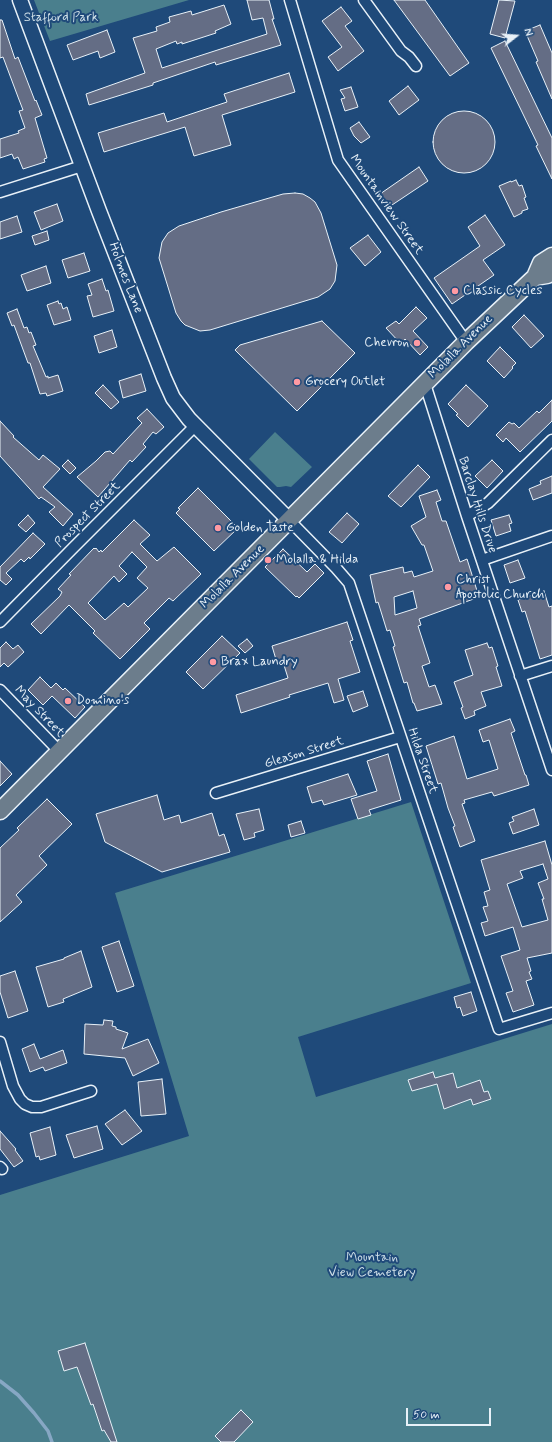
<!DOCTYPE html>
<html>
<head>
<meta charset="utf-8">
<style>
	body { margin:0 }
	#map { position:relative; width:552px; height:1442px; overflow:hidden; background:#1f4a7a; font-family:Mynerve,sans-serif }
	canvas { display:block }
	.north { position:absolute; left:496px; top:16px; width:40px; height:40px; -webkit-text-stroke:3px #1f4a7a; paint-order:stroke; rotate:73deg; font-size:11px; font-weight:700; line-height:16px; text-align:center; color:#e8f1f8 }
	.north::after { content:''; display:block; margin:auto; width:14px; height:18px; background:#e8f1f8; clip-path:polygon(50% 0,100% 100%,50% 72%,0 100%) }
	.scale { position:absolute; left:406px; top:1408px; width:85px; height:18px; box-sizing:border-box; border:2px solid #e8f1f8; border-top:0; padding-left:5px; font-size:12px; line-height:14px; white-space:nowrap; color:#e8f1f8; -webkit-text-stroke:3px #1f4a7a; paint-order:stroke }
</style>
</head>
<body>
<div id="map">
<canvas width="552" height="1442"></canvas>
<div class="north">N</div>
<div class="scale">50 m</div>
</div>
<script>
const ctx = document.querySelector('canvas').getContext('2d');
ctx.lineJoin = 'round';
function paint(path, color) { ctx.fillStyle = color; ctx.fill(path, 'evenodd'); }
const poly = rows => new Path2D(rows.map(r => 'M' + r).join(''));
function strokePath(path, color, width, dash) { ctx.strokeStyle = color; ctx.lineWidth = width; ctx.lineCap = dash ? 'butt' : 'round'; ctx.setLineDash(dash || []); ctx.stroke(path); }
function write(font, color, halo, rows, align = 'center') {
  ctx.font = font + ' Mynerve,sans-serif'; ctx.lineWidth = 4; ctx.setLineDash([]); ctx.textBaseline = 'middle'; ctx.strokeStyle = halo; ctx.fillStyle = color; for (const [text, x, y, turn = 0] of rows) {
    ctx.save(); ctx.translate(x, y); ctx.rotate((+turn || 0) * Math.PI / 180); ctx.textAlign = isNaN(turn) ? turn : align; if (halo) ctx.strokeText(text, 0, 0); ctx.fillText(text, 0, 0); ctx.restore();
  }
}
const green = poly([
	[34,0,189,0,50,41],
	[275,432,312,467,291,487,286,486,280,487,277,487,249,459],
	[411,802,471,983,298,1037,316,1097,552,1024,552,1442,0,1442,0,1195,189,1136,115,893]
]);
const stream = poly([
	[0,1381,18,1395,34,1413,48,1431,52,1442]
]);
const building = poly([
	[247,0,269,0,274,19,272,19,281,45,216,65,215,62,153,83,153,85,89,105,86,94,145,73,133,38,157,31,156,27,170,22,169,17,191,11,192,15,224,5,231,24,215,31,216,33,182,44,182,42,177,44,176,41,156,49,162,68,267,34,263,18,252,20,247,0],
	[394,0,425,0,469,63,450,76,394,0],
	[499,0,515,1,505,38,490,34,499,0],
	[341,7,352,21,345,26,364,51,338,71,328,57,342,47,322,21,341,7],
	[0,20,2,20,15,59,18,57,35,101,36,100,42,115,35,118,47,158,44,159,45,162,23,169,18,157,14,159,12,154,0,158,0,139,19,133,18,131,25,128,19,111,23,110,18,97,3,57,0,58,0,20],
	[540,25,552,53,552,99,536,62,538,61,525,31,540,25],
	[107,30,115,52,100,58,98,51,73,60,67,45,107,30],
	[505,41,552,138,552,179,536,146,538,145,491,48,505,41],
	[289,73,295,92,222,115,231,145,194,156,185,127,104,152,98,133,164,113,167,122,227,102,224,94,289,73],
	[408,86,419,100,399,115,389,101,408,86],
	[351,87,358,107,345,111,341,99,345,98,340,90,351,87],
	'433 142a31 31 0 1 1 62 0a31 31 0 1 1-62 0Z',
	[359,122,370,137,361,143,354,136,350,128,359,122],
	[419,167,428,181,389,207,380,194,419,167],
	[516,180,519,186,522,185,526,197,524,198,528,209,522,211,522,213,514,217,499,186,511,181,511,182,516,180],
	[295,193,303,194,310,198,315,202,321,213,337,265,335,281,330,289,318,297,210,330,200,331,185,325,181,321,176,313,159,258,162,242,168,233,179,226,221,212,283,194,295,193],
	[57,204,63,221,41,230,34,212,57,204],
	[485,215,505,245,483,260,494,275,452,304,434,278,480,246,468,227,485,215],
	[17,216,22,232,0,239,0,222,17,216],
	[47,231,49,240,35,245,32,236,47,231],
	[368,235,381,252,365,266,350,248,368,235],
	[84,253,90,271,68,278,62,260,84,253],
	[46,266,51,283,27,291,21,275,46,266],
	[102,279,106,291,108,290,114,311,93,317,87,296,92,295,88,284,102,279],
	[58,301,59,304,61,303,63,309,67,307,71,320,54,325,47,305,58,301],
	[416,307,427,318,413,331,428,347,420,355,405,339,401,344,386,328,396,321,399,324,416,307],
	[17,309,24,328,27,327,29,333,31,332,36,345,33,346,46,377,48,376,48,378,58,375,63,391,47,396,46,393,40,394,30,363,28,363,14,325,12,326,7,313,17,309],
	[524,315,544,336,531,348,512,327,524,315],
	[322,321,355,353,297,411,235,350,240,345,322,321],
	[112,330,117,347,99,353,94,336,112,330],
	[500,347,516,363,512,367,513,368,504,378,487,361,500,347],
	[141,374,146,391,123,398,119,381,141,374],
	[103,385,119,402,111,409,95,393,103,385],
	[466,385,488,406,468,427,456,415,458,414,448,404,466,385],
	[552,400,552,421,520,452,506,438,503,442,496,435,509,422,512,424,514,423,519,428,537,411,539,413,552,400],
	[147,409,164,427,156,434,153,432,143,444,146,447,132,462,130,460,98,497,77,477,96,461,105,452,110,451,113,454,142,423,137,418,147,409],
	[0,421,14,436,13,437,39,460,43,455,60,469,43,487,73,514,63,526,49,512,55,507,41,497,39,499,0,456,0,421],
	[68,460,76,468,70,474,62,466,68,460],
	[492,460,503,471,487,488,475,476,492,460],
	[418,465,430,477,401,507,388,496,418,465],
	[552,476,552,493,533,500,529,489,541,484,540,481,552,476],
	[198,488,238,528,214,551,176,513,180,509,178,508,198,488],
	[437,490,441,500,436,502,442,521,446,521,460,562,467,559,479,597,419,619,421,625,418,626,430,663,422,666,429,687,435,685,442,704,417,711,414,703,413,703,407,682,404,683,393,647,395,646,390,630,387,631,378,602,376,603,370,575,403,567,404,573,412,571,414,577,433,571,424,545,422,545,411,526,426,517,419,496,437,490],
	[413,591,417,608,395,615,394,597,413,591],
	[347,513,359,524,342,543,329,532,347,513],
	[28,515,35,523,26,532,18,525,28,515],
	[509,515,512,523,509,524,511,531,496,536,491,520,509,515],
	[134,520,150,535,140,544,157,561,174,547,201,574,173,601,169,598,144,623,150,629,120,659,93,633,95,631,69,605,41,634,31,624,60,596,62,592,58,589,71,575,69,574,94,548,95,549,96,548,99,552,101,550,102,552,134,520],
	[132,552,147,567,137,578,148,588,128,607,124,603,105,620,88,603,114,576,119,582,127,574,119,566,132,552],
	[33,533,45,544,30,559,29,557,24,562,21,559,6,573,12,579,6,585,0,580,0,567,33,533],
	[283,549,307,572,315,564,324,573,299,598,297,596,296,597,265,567,283,549],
	[518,560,525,578,510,583,504,565,518,560],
	[544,591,549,607,552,606,552,655,540,659,525,611,522,612,518,600,544,591],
	[347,622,353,640,350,641,360,672,338,679,344,700,334,703,328,683,289,695,290,697,241,713,236,695,288,678,283,662,277,663,272,646,347,622],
	[222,636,240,653,203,689,186,672,222,636],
	[247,639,253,646,245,653,238,646,247,639],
	[6,642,13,649,18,645,24,652,8,667,4,663,0,667,0,648,6,642],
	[487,643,489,648,492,647,498,666,496,667,502,686,481,692,486,706,474,711,475,715,465,719,461,708,463,707,454,682,473,675,465,650,487,643],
	[40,677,51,688,56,683,63,690,65,688,85,707,75,718,52,696,43,705,28,690,40,677],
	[363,691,368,706,353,712,347,696,363,691],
	[510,719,515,731,511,733,525,775,526,775,529,785,494,796,492,792,464,800,465,803,462,804,475,841,460,847,453,827,455,826,448,808,441,783,438,784,426,746,454,736,467,779,498,769,489,740,483,742,479,730,510,719],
	[388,754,401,800,369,810,371,815,358,819,351,799,377,791,367,761,388,754],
	[0,761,12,774,0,786,0,761],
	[348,774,357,795,324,805,322,800,312,803,307,787,348,774],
	[157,795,164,820,179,815,181,823,212,813,219,836,224,834,230,852,162,872,105,842,96,814,157,795],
	[47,799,72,824,39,856,47,865,16,895,22,902,0,922,0,848,19,830,17,828,47,799],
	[259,809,264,830,254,833,255,837,244,840,236,814,259,809],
	[534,809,539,825,513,834,509,823,514,821,512,817,534,809],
	[301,821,305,833,291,837,288,825,301,821],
	[545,841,552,865,552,953,527,958,531,971,529,972,532,979,526,981,534,1005,513,1012,506,993,513,991,501,956,520,950,513,927,485,936,481,923,488,921,483,907,488,906,484,892,490,890,481,860,545,841],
	[543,864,548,879,538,883,544,899,542,899,548,920,522,927,507,884,523,878,520,871,543,864],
	[119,941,134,986,117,992,102,947,119,941],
	[81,951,92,987,63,999,64,1002,48,1007,36,967,64,959,64,958,81,951],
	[15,971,28,1011,8,1018,0,992,0,976,15,971],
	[471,992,477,1011,463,1016,460,1007,457,1008,454,997,471,992],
	[104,1020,113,1021,112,1026,116,1027,116,1029,128,1033,122,1049,148,1039,159,1063,133,1076,125,1058,84,1054,85,1024,103,1025,104,1020],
	[34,1044,40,1059,63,1050,67,1063,45,1071,43,1067,30,1072,22,1049,34,1044],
	[433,1072,435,1078,453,1073,457,1088,480,1080,484,1092,488,1091,491,1099,473,1105,471,1099,444,1109,437,1084,412,1091,408,1080,433,1072],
	[162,1079,166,1114,141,1116,138,1082,162,1079],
	[125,1110,142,1131,122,1145,105,1124,125,1110],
	[97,1126,103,1149,74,1158,66,1135,97,1126],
	[50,1127,56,1155,40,1160,39,1156,36,1157,30,1133,50,1127],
	[0,1131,16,1149,15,1150,23,1161,14,1167,0,1149,0,1131],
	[85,1343,117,1442,111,1442,104,1430,102,1431,93,1404,91,1405,77,1367,64,1371,58,1351,85,1343],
	[241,1410,253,1422,234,1442,221,1442,215,1436,241,1410]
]);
const street = poly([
	[290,0,338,160,466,342],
	[364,0,401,51,409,57,416,66],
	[0,192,82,166],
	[425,384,467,516,552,770],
	[467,516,488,503,552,440],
	[289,520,336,568,349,583,499,1029,552,1013],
	[482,560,552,536],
	[0,622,72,549,195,426],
	[520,676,552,666],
	[0,690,59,751],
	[216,793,400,737],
	[0,1042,13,1086,20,1099,25,1104,32,1107,41,1107,91,1091],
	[0,1167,2,1169]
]);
const secondary = poly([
	[20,0,99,211,164,378,173,398,189,419,289,520]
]);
const primary = poly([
	[535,277,547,275,552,273],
	[0,811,466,342,535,277,541,263,552,256]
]);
const markers = [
	[455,291,4,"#ff9aa2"],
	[417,343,4,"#ff9aa2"],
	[297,382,4,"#ff9aa2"],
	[218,528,4,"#ff9aa2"],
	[268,560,4,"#ff9aa2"],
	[448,587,4,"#ff9aa2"],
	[213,662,4,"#ff9aa2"],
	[68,701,4,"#ff9aa2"]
];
const parkNames = [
	["Stafford Park",61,18],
	["Mountain",372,1258],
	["View Cemetery",372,1273]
];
const streetNames = [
	["Mountainview Street",386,205,55],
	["Holmes Lane",125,278,69],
	["Molalla Avenue",461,347,-45],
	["Barclay Hills Drive",477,505,72],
	["Prospect Street",88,515,-45],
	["Molalla Avenue",233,577,-45],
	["May Street",39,712,46],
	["Gleason Street",304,753,-17],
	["Hilda Street",422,761,71]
];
const poiNames = [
	["Classic Cycles",463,291],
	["Chevron",409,343,"right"],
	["Grocery Outlet",305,382],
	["Golden Taste",226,528],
	["Molalla & Hilda",276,560],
	["Christ",456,580],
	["Apostolic Church",456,595],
	["Brax Laundry",221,662],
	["Domino's",76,701]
];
paint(green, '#4a7f8d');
strokePath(stream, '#87a7c4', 3.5);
paint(building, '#646d85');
strokePath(building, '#e8f1f8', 1);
strokePath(street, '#e8f1f8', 13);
strokePath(secondary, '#e8f1f8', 17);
strokePath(primary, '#e8f1f8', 19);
strokePath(street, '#1f4a7a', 10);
strokePath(secondary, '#1f4a7a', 14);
strokePath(primary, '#6c7d8c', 16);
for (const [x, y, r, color] of markers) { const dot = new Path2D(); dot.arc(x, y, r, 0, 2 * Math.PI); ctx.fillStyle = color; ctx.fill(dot); strokePath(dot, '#1f4a7a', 1.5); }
write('13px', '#d0e0e8', '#1f4a7a', parkNames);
write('13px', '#e8f1f8', '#1f4a7a', streetNames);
write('13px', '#e8f1f8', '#1f4a7a', poiNames, 'left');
</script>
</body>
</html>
